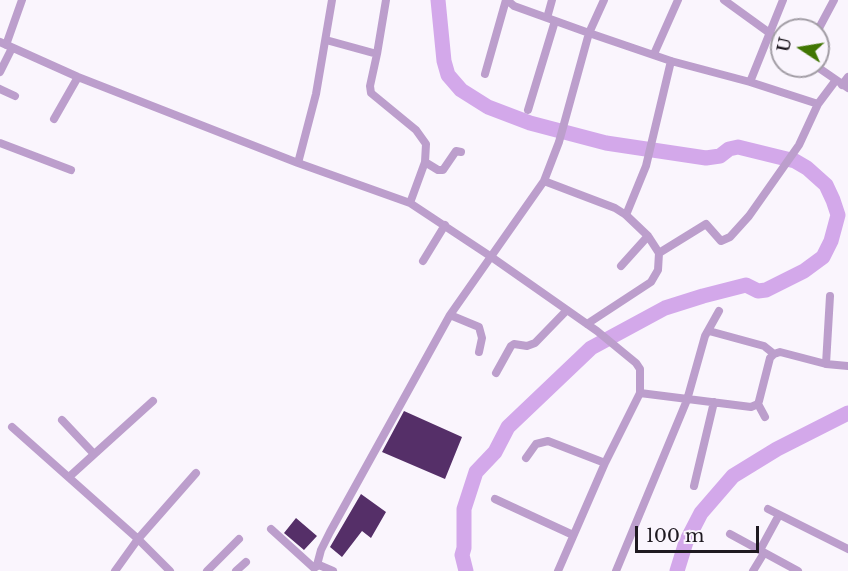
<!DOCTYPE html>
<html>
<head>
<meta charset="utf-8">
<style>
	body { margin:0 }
	#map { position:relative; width:848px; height:571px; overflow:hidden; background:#faf5fd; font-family:"Libre Baskerville",serif }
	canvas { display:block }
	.north { position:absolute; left:770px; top:18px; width:60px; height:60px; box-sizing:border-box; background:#faf5fd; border:2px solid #a29da5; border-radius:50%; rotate:282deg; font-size:16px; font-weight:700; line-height:24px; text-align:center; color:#1f1a21 }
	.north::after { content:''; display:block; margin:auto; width:21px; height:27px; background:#417603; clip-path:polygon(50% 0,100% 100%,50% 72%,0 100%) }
	.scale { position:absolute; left:635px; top:526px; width:124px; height:27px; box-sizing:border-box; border:3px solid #1f1a21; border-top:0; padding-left:8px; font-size:18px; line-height:21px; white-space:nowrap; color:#1f1a21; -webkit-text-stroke:4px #faf5fd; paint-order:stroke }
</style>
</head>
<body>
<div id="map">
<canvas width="848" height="571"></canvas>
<div class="north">U</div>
<div class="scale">100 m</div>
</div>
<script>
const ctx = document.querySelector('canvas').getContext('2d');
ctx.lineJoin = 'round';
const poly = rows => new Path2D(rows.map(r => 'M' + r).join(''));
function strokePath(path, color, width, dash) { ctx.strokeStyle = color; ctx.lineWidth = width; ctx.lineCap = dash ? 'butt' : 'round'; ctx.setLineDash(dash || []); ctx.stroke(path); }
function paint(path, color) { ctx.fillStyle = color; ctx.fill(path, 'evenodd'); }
const river = poly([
	[438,0,444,61,448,75,461,90,488,107,530,123,606,143,706,158,720,156,729,149,738,147,795,161,807,168,826,185,833,200,838,215,831,241,823,257,804,271,766,290,758,291,746,285,703,296,665,308,591,348,508,427,495,452,476,472,464,509,464,548,462,555,466,571],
	[677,571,686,542,701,513,733,476,777,449,848,413]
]);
const building = poly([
	[404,411,462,437,445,479,382,452],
	[361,494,386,512,371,538,362,531,342,557,330,547],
	[296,518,317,536,304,550,284,533]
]);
const minor = poly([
	[507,0,514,6,589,33,671,61,750,82,818,104,836,80],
	[724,0,782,42],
	[547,18,552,0],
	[818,30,834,0],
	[326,40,377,54,370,86,371,93,416,130,426,144,425,162,410,203],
	[0,42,78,77,298,163,410,203,490,256,597,331,636,363,640,369,640,393],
	[6,45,22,0],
	[377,54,386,0],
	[654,54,678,0],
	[816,66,848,88],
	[0,72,12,48],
	[485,74,506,0],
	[750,82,783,0],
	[842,85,848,77],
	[0,89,15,96],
	[528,110,555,21],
	[54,119,78,77],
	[0,143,71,170],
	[425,162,438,170,443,170,456,151,461,152],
	[298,163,316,94,332,0],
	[544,181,615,208,626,215,648,236,659,253,658,270,651,282,587,324],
	[626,215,646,166,671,61],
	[659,253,706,224,721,241,730,237,749,216,799,145,818,104],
	[423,261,445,225],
	[621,266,648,236],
	[450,315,479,327,482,338,479,352],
	[709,331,764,346,774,354],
	[826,364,830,296],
	[496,373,511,346,514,344,527,346,535,343,567,310],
	[758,404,765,417],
	[62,420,94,454],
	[12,427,138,539,170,571],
	[526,458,536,444,548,441,605,463],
	[69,477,153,401],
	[694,486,714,402],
	[495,499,573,535],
	[768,509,848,549],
	[271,529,314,568],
	[730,534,798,571],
	[760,550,779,515],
	[317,565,321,550,330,532,450,315,544,181,559,142,589,33,604,0],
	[314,568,319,565,333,571],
	[115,571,138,539,196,473],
	[207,571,239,539],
	[236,571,246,562],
	[558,571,605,463,640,393,751,407,758,404,759,401,770,358,774,354,780,352,826,364,848,366],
	[616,571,687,400,705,336,719,311],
	[753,571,764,553]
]);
strokePath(river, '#d3a8ea', 15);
paint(building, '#552f68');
strokePath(minor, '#bc9ecc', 8);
</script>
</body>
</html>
